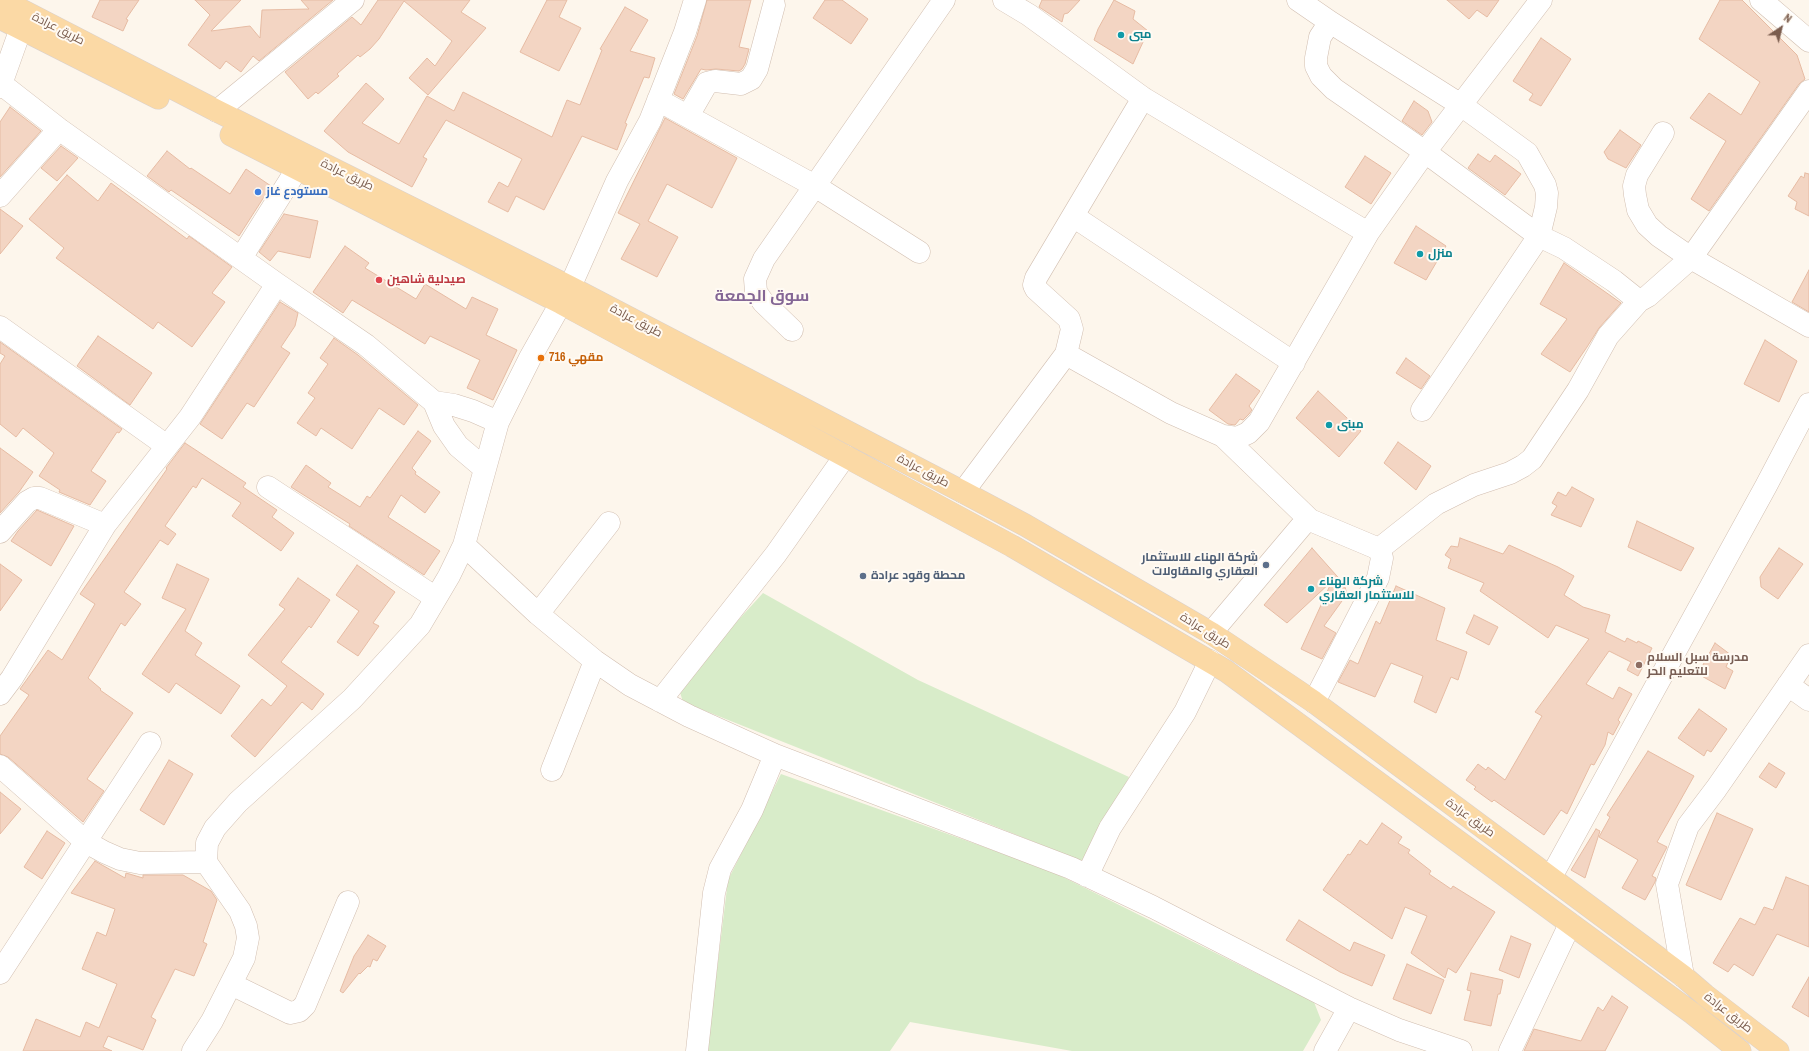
<!DOCTYPE html>
<html>
<head>
<meta charset="utf-8">
<style>
	body { margin:0 }
	#map { position:relative; width:1809px; height:1051px; overflow:hidden; background:#fdf6ec; font-family:"Archivo Narrow",sans-serif }
	canvas { display:block }
	.north { position:absolute; left:1761px; top:8px; width:40px; height:40px; -webkit-text-stroke:3px #fffaf3; paint-order:stroke; rotate:35deg; font-size:11px; font-weight:700; line-height:16px; text-align:center; color:#7a5c4d }
	.north::after { content:''; display:block; margin:auto; width:14px; height:18px; background:#7a5c4d; clip-path:polygon(50% 0,100% 100%,50% 72%,0 100%) }
</style>
</head>
<body>
<div id="map">
<canvas width="1809" height="1051"></canvas>
<div class="north">N</div>
</div>
<script>
const ctx = document.querySelector('canvas').getContext('2d');
ctx.lineJoin = 'round';
function paint(path, color) { ctx.fillStyle = color; ctx.fill(path, 'evenodd'); }
const poly = rows => new Path2D(rows.map(r => 'M' + r).join(''));
function strokePath(path, color, width, dash) { ctx.strokeStyle = color; ctx.lineWidth = width; ctx.lineCap = dash ? 'butt' : 'round'; ctx.setLineDash(dash || []); ctx.stroke(path); }
function write(font, color, halo, rows, align = 'center') {
  ctx.font = font + ' "Archivo Narrow",Cairo,sans-serif'; ctx.lineWidth = 4; ctx.setLineDash([]); ctx.textBaseline = 'middle'; ctx.strokeStyle = halo; ctx.fillStyle = color; for (const [text, x, y, turn = 0] of rows) {
    ctx.save(); ctx.translate(x, y); ctx.rotate((+turn || 0) * Math.PI / 180); ctx.textAlign = isNaN(turn) ? turn : align; if (halo) ctx.strokeText(text, 0, 0); ctx.fillText(text, 0, 0); ctx.restore();
  }
}
const green = poly([
	[763,593,918,680,1129,777,1087,863,683,702,678,686],
	[781,774,1051,871,1314,1002,1321,1020,1303,1051,1072,1051,910,1022,890,1051,707,1051,728,880]
]);
const building = poly([
	[100,0,139,0,126,19,128,20,123,31,92,17,100,0],
	[195,0,241,0,211,31,250,26,260,38,262,10,309,9,301,0,333,0,259,61,253,56,241,72,226,61,220,69,188,45,210,15,195,0],
	[378,0,470,0,461,12,486,28,428,95,409,78,427,58,435,66,452,41,404,1,379,39,370,49,360,57,358,55,337,74,339,76,318,94,316,92,308,99,285,72,352,17,361,25,378,0],
	[547,0,567,0,559,17,581,28,559,71,520,52,547,0],
	[707,0,751,0,739,47,749,49,745,64,742,69,739,71,716,69,706,70,701,69,683,99,674,94,697,36,707,0],
	[825,0,842,0,868,19,851,44,813,18,825,0],
	[1042,0,1080,0,1068,13,1064,14,1062,22,1039,7,1042,0],
	[1114,0,1135,11,1133,19,1148,31,1133,64,1094,40,1098,29,1114,0],
	[1447,0,1499,0,1487,17,1477,10,1469,19,1447,0],
	[1720,0,1742,0,1797,55,1805,79,1799,84,1709,211,1691,199,1726,141,1690,118,1709,93,1741,115,1760,82,1699,39,1720,0],
	[625,7,648,20,630,51,655,58,649,78,644,77,625,123,627,124,617,150,582,136,544,210,516,196,508,212,488,202,499,182,508,187,522,159,446,120,423,157,427,159,412,187,348,152,324,131,366,83,384,99,362,123,399,144,427,96,454,111,463,92,552,137,567,100,580,105,602,50,600,49,625,7],
	[1541,38,1571,59,1541,106,1529,100,1533,94,1513,81,1541,38],
	[1414,101,1428,111,1432,122,1422,135,1402,121,1414,101],
	[10,107,41,131,0,177,0,122,10,107],
	[665,118,737,158,712,208,667,184,648,221,678,237,657,277,621,259,640,224,618,213,665,118],
	[1620,130,1641,145,1626,168,1608,159,1604,152,1620,130],
	[61,146,78,158,57,181,41,168,61,146],
	[167,151,190,169,191,168,230,194,246,169,271,186,239,236,171,190,169,192,147,176,167,151],
	[1478,154,1490,162,1495,155,1521,174,1505,195,1468,168,1478,154],
	[1365,156,1391,173,1371,204,1345,187,1365,156],
	[1805,173,1809,174,1809,216,1795,209,1797,202,1788,196,1801,176,1804,178,1805,173],
	[67,175,98,201,111,183,187,239,189,236,232,267,212,293,225,302,192,347,158,322,153,329,56,258,64,248,29,219,67,175],
	[0,209,23,226,0,254,0,209],
	[284,214,318,221,310,258,278,251,270,261,259,252,284,214],
	[1416,226,1446,246,1426,280,1394,263,1416,226],
	[345,246,369,263,365,268,416,299,425,284,466,309,472,297,498,309,486,335,517,350,493,400,467,388,480,360,430,336,425,344,352,300,343,313,313,292,345,246],
	[1564,263,1621,303,1599,328,1587,347,1570,372,1541,354,1567,319,1540,304,1564,263],
	[1809,270,1809,312,1792,302,1809,270],
	[280,302,298,313,295,326,281,347,290,353,254,407,247,403,222,439,200,424,280,302],
	[98,336,152,373,130,405,77,366,98,336],
	[334,338,358,355,418,405,404,425,379,408,352,449,321,428,316,436,297,423,315,398,308,393,328,364,320,358,334,338],
	[1765,340,1797,361,1779,402,1744,384,1765,340],
	[0,342,122,429,119,433,117,432,91,471,106,481,90,505,59,492,60,490,39,476,54,453,23,428,16,437,0,424,0,364,5,356,0,353,0,342],
	[1406,358,1430,376,1421,389,1396,373,1406,358],
	[1236,374,1260,391,1249,406,1252,410,1249,414,1243,420,1240,419,1235,425,1228,424,1209,410,1236,374],
	[1318,391,1361,431,1339,457,1296,418,1318,391],
	[418,431,431,441,412,468,416,472,415,474,440,492,425,513,401,495,388,517,440,551,424,575,349,526,350,524,291,487,306,465,331,483,328,487,360,507,367,496,370,498,418,431],
	[1398,442,1431,466,1416,490,1384,463,1398,442],
	[185,443,246,483,243,487,277,510,272,517,294,533,281,551,232,516,241,503,202,478,196,488,193,486,165,526,176,534,168,545,160,540,124,592,141,604,125,626,121,623,88,678,101,689,100,690,133,713,87,779,104,791,83,822,8,757,0,754,0,736,29,695,20,689,48,650,62,660,95,604,80,594,167,469,166,468,185,443],
	[0,448,33,472,19,492,0,513,0,448],
	[1572,487,1594,499,1581,527,1551,515,1557,506,1552,503,1558,492,1566,496,1572,487],
	[37,510,74,526,51,566,11,541,18,531,37,510],
	[1637,521,1694,548,1681,571,1628,547,1637,521],
	[1460,538,1503,554,1509,545,1558,567,1574,576,1564,595,1583,607,1610,615,1605,632,1625,642,1627,638,1637,643,1638,641,1652,648,1638,676,1627,670,1631,662,1609,651,1586,684,1613,699,1619,687,1632,694,1618,720,1620,722,1613,735,1608,732,1605,745,1594,765,1591,764,1567,814,1561,810,1544,835,1494,800,1492,802,1474,789,1476,787,1466,780,1478,764,1486,770,1488,767,1505,780,1542,716,1535,712,1589,639,1556,625,1548,638,1480,591,1484,583,1448,568,1451,559,1445,555,1451,546,1458,547,1460,538],
	[1312,548,1344,584,1347,594,1324,626,1336,633,1322,659,1301,649,1332,581,1287,623,1264,605,1312,548],
	[1779,548,1803,564,1778,599,1761,587,1760,577,1779,548],
	[0,564,22,580,0,611,0,564],
	[177,564,209,579,185,631,202,643,195,655,240,686,221,714,176,683,169,693,142,674,186,609,162,598,177,564],
	[357,565,395,592,373,623,379,626,358,656,337,642,359,611,336,595,357,565],
	[298,578,330,600,311,628,309,626,281,662,324,694,312,710,302,702,255,757,231,736,262,699,271,706,287,686,248,655,285,609,279,605,298,578],
	[1396,586,1445,608,1436,640,1467,652,1458,680,1451,677,1436,713,1414,702,1423,676,1391,663,1375,697,1338,682,1350,660,1358,664,1376,621,1380,624,1396,586],
	[1474,615,1498,627,1489,645,1466,633,1474,615],
	[1715,643,1731,655,1726,667,1733,671,1725,689,1698,674,1715,643],
	[1699,709,1727,729,1711,752,1707,750,1704,756,1678,738,1699,709],
	[1648,751,1694,776,1657,842,1667,847,1652,876,1656,878,1655,882,1645,900,1622,888,1638,860,1599,837,1610,817,1607,815,1648,751],
	[169,760,193,774,164,825,140,810,169,760],
	[1769,763,1785,773,1776,788,1759,777,1769,763],
	[0,792,21,809,0,834,0,792],
	[1717,813,1753,829,1721,900,1686,885,1717,813],
	[1382,823,1402,837,1398,843,1410,850,1408,853,1431,871,1429,874,1451,889,1453,886,1495,912,1456,973,1448,968,1445,978,1411,953,1427,916,1405,907,1392,939,1323,890,1348,854,1350,855,1360,840,1367,845,1382,823],
	[1596,829,1600,831,1585,878,1571,870,1596,829],
	[47,831,65,843,42,879,24,867,47,831],
	[95,861,125,878,126,873,143,878,143,875,183,875,211,891,217,900,203,942,207,944,194,976,175,969,151,1017,156,1020,143,1050,108,1036,103,1047,112,1051,23,1051,36,1019,80,1037,86,1022,99,1028,117,984,82,969,97,932,106,936,115,909,71,893,95,861],
	[1786,877,1809,886,1809,947,1777,934,1753,976,1734,964,1728,972,1713,963,1740,918,1755,925,1764,907,1773,910,1786,877],
	[1299,920,1350,951,1354,942,1385,955,1372,986,1340,972,1286,940,1299,920],
	[368,935,386,946,377,961,373,959,370,967,368,966,360,974,359,973,343,993,340,991,354,956,368,935],
	[1511,936,1531,944,1519,978,1499,970,1511,936],
	[1407,964,1444,980,1431,1014,1393,999,1407,964],
	[1471,973,1503,980,1500,994,1498,994,1491,1026,1464,1020,1471,991,1467,990,1471,973],
	[1809,977,1809,1017,1792,1007,1809,977],
	[1612,996,1628,1007,1605,1051,1524,1051,1534,1029,1581,1041,1598,1007,1603,1011,1612,996]
]);
const minor = poly([
	[1004,0,1029,15,1143,98,1368,233],
	[1541,0,1425,152,1539,236,1564,248,1614,281,1639,301,1648,296,1691,258,1809,326],
	[1761,0,1809,41],
	[1330,22,1461,105,1527,153,1545,185,1547,193,1546,207,1539,236,1422,410],
	[0,83,59,129,277,284,366,345,434,402,444,426,458,446,484,468],
	[0,87,21,28],
	[658,100,815,186,919,252],
	[217,111,353,0],
	[688,116,707,83,715,81,741,84,751,79,757,69,774,5],
	[1663,133,1637,175,1634,186,1635,195,1638,210,1647,225,1659,236,1691,258,1809,91],
	[0,196,59,129],
	[1073,216,1294,363],
	[241,258,297,169],
	[0,327,167,446],
	[792,330,763,302,756,292,755,279,764,259,944,0],
	[1066,354,1171,413,1223,436,1237,438,1248,433,1259,422,1368,233,1425,152,1334,89,1321,76,1316,66,1316,58,1320,37,1330,22,1298,0],
	[434,402,454,405,473,411,498,422],
	[1223,436,1310,520],
	[268,487,436,598],
	[963,492,1066,354,1072,329,1069,319,1036,289,1034,285,1036,278,1143,98],
	[0,532,27,502,34,498,40,498,105,525],
	[464,545,538,614,595,661,630,685,689,716,775,755,1071,868,1153,907,1349,1008,1399,1030,1461,1051],
	[538,614,609,523],
	[1211,633,1304,523,1310,520,1379,549,1436,504,1474,485,1510,473,1523,466,1532,459,1578,390,1608,336,1639,301],
	[1788,685,1809,700],
	[0,694,12,678,105,525,190,417,277,284],
	[660,701,776,554,845,456],
	[1314,702,1378,578,1382,558,1379,549],
	[0,766,86,842,104,852,120,859,140,863,206,862],
	[552,770,595,661],
	[1087,876,1110,828,1185,712,1210,661],
	[1551,877,1766,486,1809,404],
	[0,973,150,743],
	[1683,976,1667,884,1688,826,1716,789,1809,655],
	[231,984,290,1013,299,1011,305,1005,348,902],
	[193,1051,212,1021,244,958,248,938,246,926,240,911,206,862,207,843,215,828,238,802,352,699,420,625,449,576,464,545,498,422,530,358,570,287,617,181,650,121,685,32,695,0],
	[697,1051,714,893,720,869,752,810,775,755],
	[1325,1051,1349,1008],
	[1510,1051,1570,924]
]);
const major = poly([
	[2,0,217,111,570,287,963,492,1025,525,1211,633,1314,702,1683,976,1705,995,1778,1051],
	[0,18,158,98],
	[231,135,561,303,1012,546,1226,671,1692,1013,1740,1051]
]);
const markers = [
	[1121,35,4,"#0f9aa8"],
	[258,192,4,"#3f7fe0"],
	[1420,254,4,"#0f9aa8"],
	[379,280,4,"#e0444e"],
	[541,358,4,"#e8710a"],
	[1329,425,4,"#0f9aa8"],
	[1266,565,4,"#5c6f8a"],
	[863,576,4,"#5c6f8a"],
	[1311,589,4,"#0f9aa8"],
	[1639,665,4,"#8d6e63"]
];
const streetNames = [
	["طريق عرادة",58,29,27],
	["طريق عرادة",347,175,26],
	["طريق عرادة",636,321,28],
	["طريق عرادة",923,471,28],
	["طريق عرادة",1205,631,32],
	["طريق عرادة",1470,818,36],
	["طريق عرادة",1728,1013,38]
];
const cultureNames = [
	["مبى",1129,35],
	["منزل",1428,254],
	["مبنى",1337,425],
	["شركة الهناء",1319,582],
	["للاستثمار العقاري",1319,596]
];
const shopNames = [
	["مستودع غاز",266,192]
];
const healthNames = [
	["صيدلية شاهين",387,280]
];
const foodNames = [
	["مقهي 716",549,358]
];
const serviceNames = [
	["شركة الهناء للاستثمار",1258,558],
	["العقاري والمقاولات",1258,572],
	["محطة وقود عرادة",871,576,"left"]
];
const educationNames = [
	["مدرسة سبل السلام",1647,658],
	["للتعليم الحر",1647,672]
];
const districtNames = [
	["سوق الجمعة",762,297]
];
paint(green, '#d8ecc9');
paint(building, '#f3d5c3');
strokePath(building, '#e6bba3', 1);
strokePath(minor, '#d1beb0', 23);
strokePath(major, '#dad1cd', 23);
strokePath(minor, '#fff', 22);
strokePath(major, '#fbd9a5', 22);
for (const [x, y, r, color] of markers) { const dot = new Path2D(); dot.arc(x, y, r, 0, 2 * Math.PI); ctx.fillStyle = color; ctx.fill(dot); strokePath(dot, '#fffaf3', 1.5); }
write('12px', '#7a5c4d', '#fffaf3', streetNames);
write('bold 12px', '#0d838f', '#fffaf3', cultureNames, 'left');
write('bold 12px', '#366cbe', '#fffaf3', shopNames, 'left');
write('bold 12px', '#be3a42', '#fffaf3', healthNames, 'left');
write('bold 12px', '#c56008', '#fffaf3', foodNames, 'left');
write('bold 12px', '#4e5e75', '#fffaf3', serviceNames, 'right');
write('bold 12px', '#785e54', '#fffaf3', educationNames, 'left');
write('bold 16px', '#846695', '#fffaf3', districtNames);
</script>
</body>
</html>
